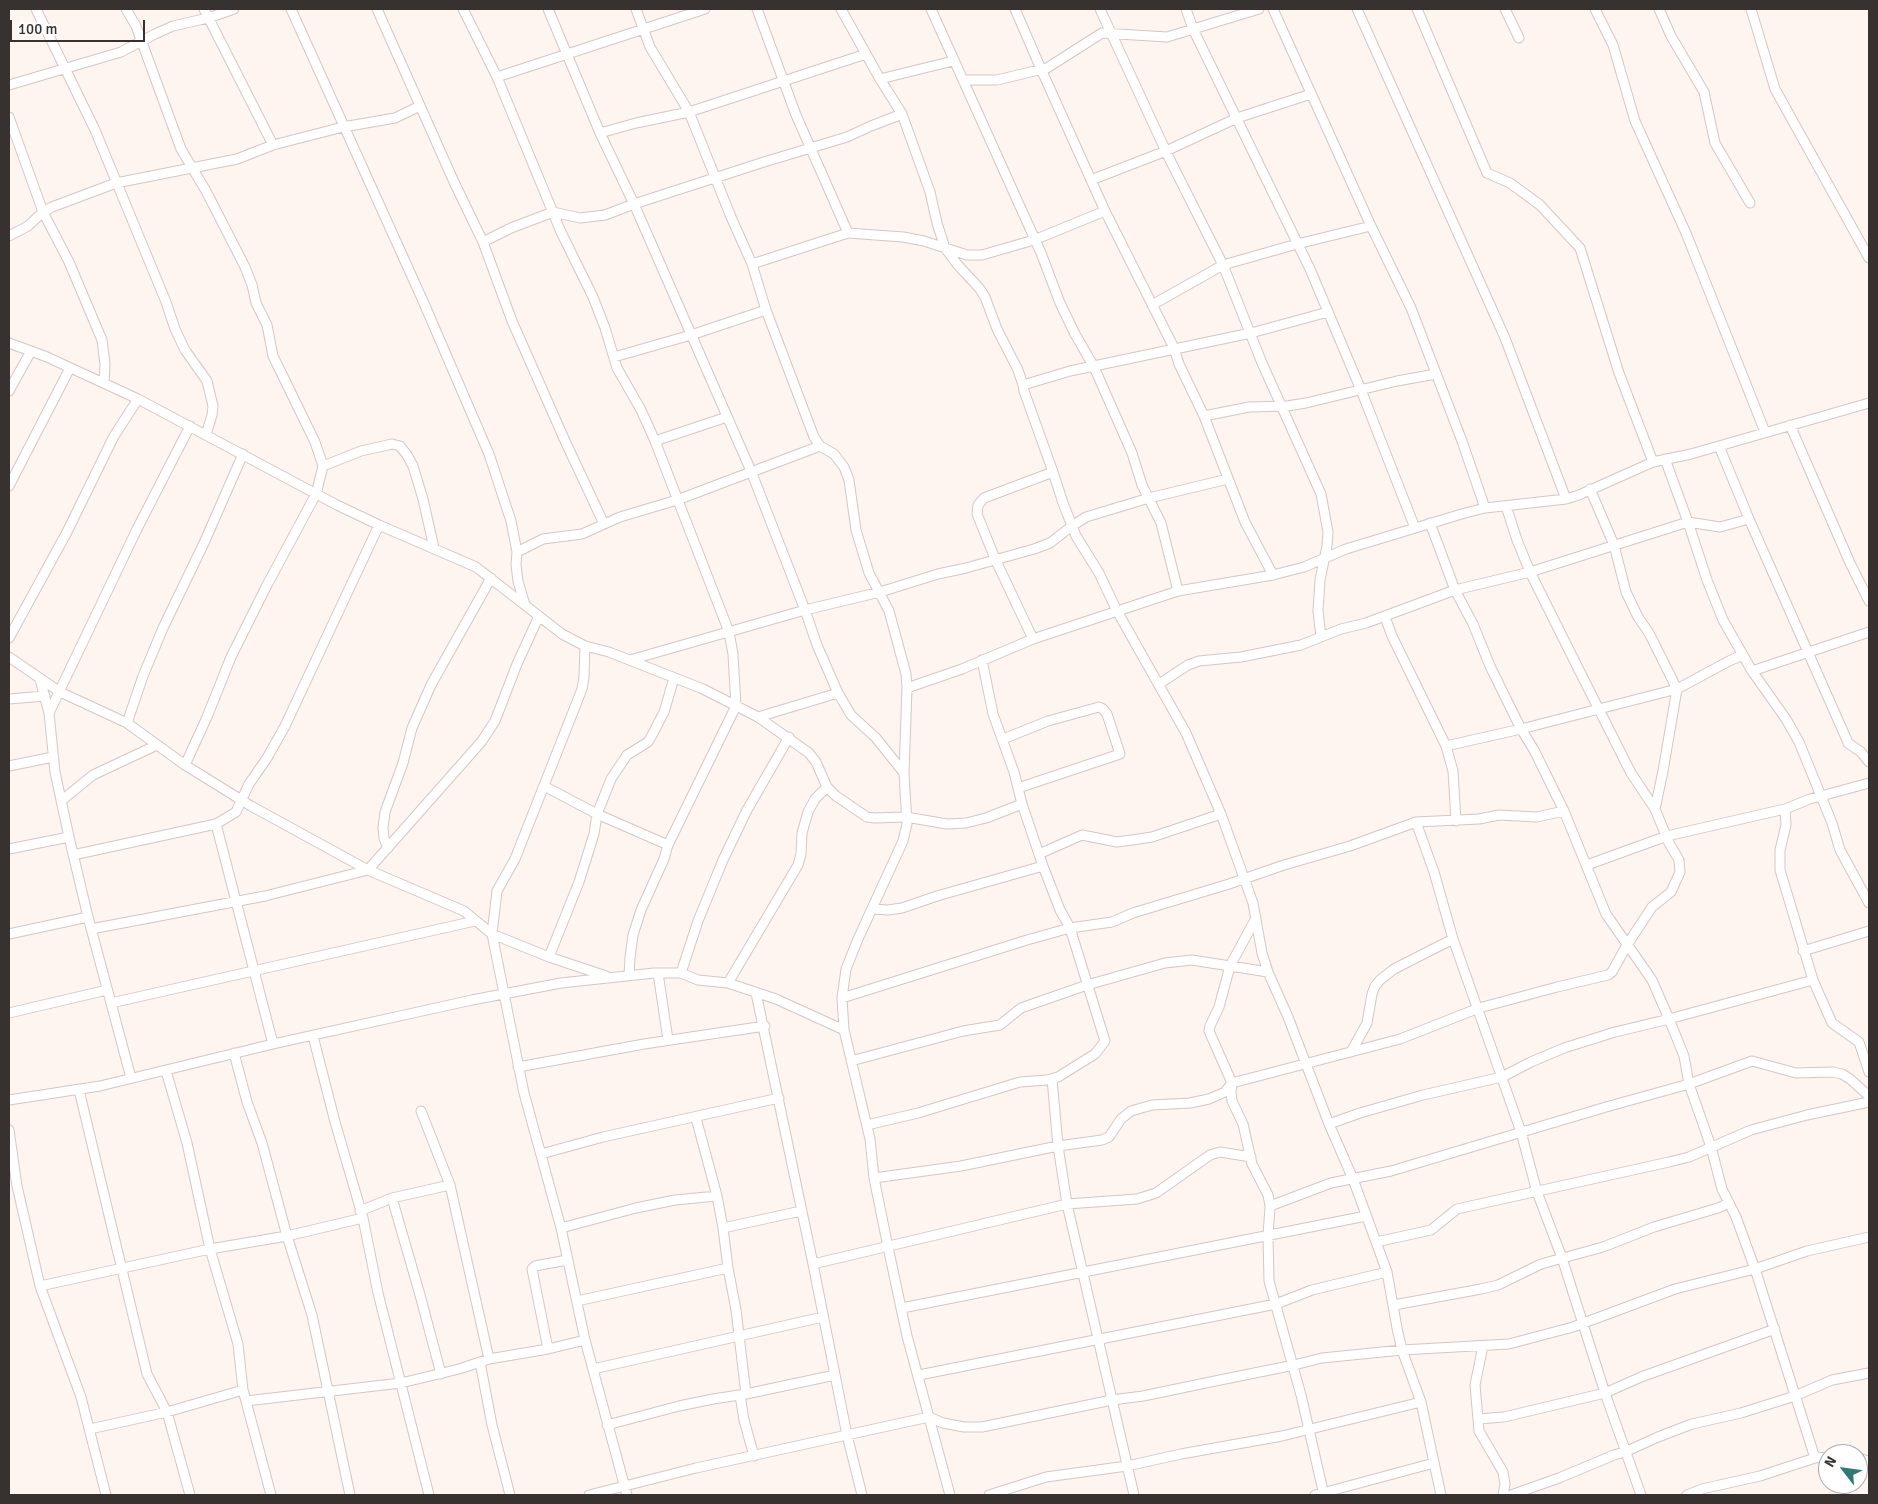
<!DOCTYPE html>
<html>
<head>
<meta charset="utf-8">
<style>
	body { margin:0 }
	#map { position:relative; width:1878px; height:1504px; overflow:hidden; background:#fef4f0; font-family:Signika,sans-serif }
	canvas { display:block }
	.frame { position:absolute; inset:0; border:10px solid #373230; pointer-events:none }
	.north { position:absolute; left:1818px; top:1444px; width:50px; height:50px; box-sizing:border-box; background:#fff; border:1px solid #afadac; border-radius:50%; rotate:300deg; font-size:14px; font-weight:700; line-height:20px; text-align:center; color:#373230 }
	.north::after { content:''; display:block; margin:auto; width:18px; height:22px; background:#307974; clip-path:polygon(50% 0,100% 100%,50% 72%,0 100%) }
	.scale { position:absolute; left:10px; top:20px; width:135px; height:22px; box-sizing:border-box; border:2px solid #373230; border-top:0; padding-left:6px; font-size:15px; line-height:18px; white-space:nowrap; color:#373230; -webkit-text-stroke:4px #fff; paint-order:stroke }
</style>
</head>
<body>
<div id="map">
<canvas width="1878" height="1504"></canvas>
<div class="frame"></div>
<div class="north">N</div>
<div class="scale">100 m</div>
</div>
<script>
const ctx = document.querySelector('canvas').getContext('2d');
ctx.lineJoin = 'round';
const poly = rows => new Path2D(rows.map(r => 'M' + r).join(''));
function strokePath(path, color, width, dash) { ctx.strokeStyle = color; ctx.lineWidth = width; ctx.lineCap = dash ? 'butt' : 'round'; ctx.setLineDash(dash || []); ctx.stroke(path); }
const minor = poly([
	[36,9,95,130,166,302,175,329,185,350,207,381,213,406,212,415,206,435],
	[126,9,136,26,181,149,206,191,245,267,252,285,256,303,267,325,273,356,315,442,323,466],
	[204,9,273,145],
	[291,9,423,301,489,454,511,521,517,552,516,565,518,581,525,605],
	[377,9,454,182,483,242,512,321,566,443,604,524],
	[463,9,497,77,561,232,593,297,605,328,617,368,641,410,655,441,729,632,733,654,736,706,668,845,664,859,641,910,633,935,630,958,629,975],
	[548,9,600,133,634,204,751,471,805,610,817,645,838,693,851,715,876,738,904,773],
	[636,9,650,47,689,112,731,217,752,264,766,310,814,437,820,446,834,454,844,467,849,480,856,530,869,573,889,611,906,674,907,688,904,773,907,824,903,841,858,939,846,969,842,998,844,1030,870,1139,874,1178,888,1247,907,1336,950,1495],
	[757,9,796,115,848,233],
	[841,9,880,79,902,114,930,192,937,223,945,248,957,264,980,289,985,297,997,329,1018,370,1023,385],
	[931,9,1041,253,1060,303,1075,334,1094,367,1132,453,1142,485,1161,523,1178,591],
	[1015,9,1041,69,1105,211,1174,348,1179,364,1204,416,1245,522,1273,575],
	[1100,9,1169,158,1223,265,1262,363,1321,494,1328,532,1327,546,1320,580,1318,611,1321,637],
	[1186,9,1193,29,1310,269,1361,390,1415,528],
	[1273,9,1371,226,1411,308,1462,441,1485,508],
	[1357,9,1505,338,1566,499],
	[1417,9,1487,173,1510,183,1540,205,1580,248,1619,373,1653,462],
	[1505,9,1519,38],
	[1595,9,1613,45,1635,121,1686,233,1765,432],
	[1659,9,1671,36,1704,92,1715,143,1750,203],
	[1751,9,1775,89,1869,258],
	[497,77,705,9],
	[880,79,953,61],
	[963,80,997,80,1047,68,1102,33,1167,37,1259,9],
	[9,85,121,52,155,34,173,26,208,18,234,9],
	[9,117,43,212,69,262,102,340,105,364,104,383],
	[600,133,636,123,689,112,866,54],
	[1091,180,1166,151,1237,118,1311,94],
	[9,236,28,226,43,212,52,207,116,183,237,159,273,145,343,127,395,118,420,106],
	[483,242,511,228,553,212,580,218,605,215,634,204,764,162,847,137,871,126,902,114],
	[752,264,848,233,903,237,924,241,967,255,982,255,1034,240,1105,211],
	[1152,305,1223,265,1297,244,1371,226],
	[1328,312,1251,333,1070,371,1023,385,1024,391,1053,472,1063,503,1076,536,1099,573,1117,611,1186,733,1221,814,1253,903,1262,953,1268,972,1288,1017,1329,1124,1353,1179,1387,1272,1397,1328,1402,1350,1421,1402,1441,1495],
	[9,343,47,357,138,399,337,505,379,525,476,567,562,634,585,646,609,652,703,689,758,717,809,753,816,762,827,787,836,796,867,817,875,818,906,817,947,824,966,823,986,818,1022,804],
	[614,357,691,335,766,310],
	[9,391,31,351],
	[1204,416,1249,407,1287,406,1306,403,1397,381,1436,374],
	[1790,425,1850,563,1869,601],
	[655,441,727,417],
	[1719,446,1749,519,1846,738,1848,743,1861,752,1869,762],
	[1665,459,1688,522,1707,580,1723,620,1752,671,1786,719,1799,742,1832,823,1840,850,1869,903],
	[9,486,70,368],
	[1506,506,1517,540,1530,572,1578,668,1631,773,1655,809],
	[1430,523,1455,590,1473,624,1490,666,1521,729,1534,750,1564,811,1606,914,1652,980,1669,1019,1684,1056,1689,1084,1711,1147,1722,1189,1736,1217,1755,1269,1815,1458],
	[517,552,543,539,582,534,620,517,677,500,820,446],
	[1385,617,1392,636,1446,746,1453,771,1456,821],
	[9,638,67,532,114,436,138,399],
	[1033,639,996,561,977,514,978,505,984,498,1053,472],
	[585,646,584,677,582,689,515,859,497,891,492,934,524,1093,561,1228,585,1340,627,1495],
	[9,657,60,692,127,723,185,765,251,806,368,870,464,911,492,934,549,957,606,976],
	[630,660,805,610,880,592,938,574,966,568,1034,549,1050,543,1072,526,1086,517,1149,498,1228,479],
	[1752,671,1869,632],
	[40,679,49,713,55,772,69,837,88,917,131,1078],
	[1159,684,1188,665,1199,661,1241,657,1301,645,1341,629,1366,623,1455,590,1530,572,1688,522,1720,527,1749,519],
	[907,688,962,669,1033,639,1178,591,1273,575,1304,567,1346,549,1465,513,1485,508,1566,499,1579,495,1653,462,1691,454,1869,403],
	[9,699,45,696],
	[49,713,137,529,190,426],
	[758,717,838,693],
	[127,723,143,676,163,628,204,543,243,454],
	[1003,739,1048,721,1099,707,1103,709,1107,714,1120,754,1018,788],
	[1446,746,1521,729,1677,689,1649,633,1638,617,1626,592,1614,545,1590,489],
	[185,765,207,717,231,657,267,585,316,494,323,466,361,451,392,444,400,446,407,455,413,466,423,499,434,548],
	[9,766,53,757],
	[1869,783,1810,799,1785,809,1786,825,1780,850,1780,870,1813,980,1832,1023,1859,1042,1869,1072],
	[544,786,597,814,668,845],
	[61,801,93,775,157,745],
	[1416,822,1434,872,1453,939,1521,1132,1537,1192,1562,1258,1605,1393,1641,1495],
	[216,824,273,1044],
	[388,848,384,838,383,828,385,812,403,763,412,728,431,685,491,578],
	[9,849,69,837],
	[1039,854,1082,835,1117,842,1132,840,1152,837,1221,814],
	[73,855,216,824,236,812,249,784,267,758,285,726,379,525],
	[1587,865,1667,836,1785,809],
	[872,909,888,910,902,908,937,896,1043,866],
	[1256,918,1230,966,1219,1007,1210,1026,1209,1031,1232,1083,1231,1092,1232,1101,1243,1124,1252,1164,1268,1195,1270,1206,1268,1236,1269,1281,1301,1395,1324,1495],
	[91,929,265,896,368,870,482,741,495,721,517,664,539,616],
	[9,934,88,917],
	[1803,951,1869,931],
	[549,957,579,882,594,834,597,814,611,779,627,755,648,742,651,737,664,712,674,678],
	[658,973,668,1040],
	[681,973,698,921,723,860,747,810,789,737],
	[728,983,798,865,801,854,802,833,808,812,815,799,827,787],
	[756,993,813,1264,847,1435,862,1495],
	[842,998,1027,940,1070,928,1112,922,1133,913,1229,884,1284,865,1350,846,1416,822,1479,819,1499,815,1537,817,1564,811],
	[111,1003,475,921],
	[9,1013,107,990],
	[313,1036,335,1122,363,1218,378,1293,429,1495],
	[1351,1052,1367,1023,1372,994,1375,986,1380,980,1394,969,1453,939],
	[234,1053,247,1102,262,1143,287,1236,312,1315,350,1495],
	[851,1061,963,1031,1000,1025,1021,1008,1087,985,1165,963,1192,960,1268,972],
	[518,1067,644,1044,765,1026],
	[166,1071,187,1143,210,1249,238,1344,243,1390,271,1495],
	[1052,1079,1058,1146,1067,1204,1134,1495],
	[79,1090,147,1374,167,1412,190,1495],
	[9,1100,100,1086,273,1044,472,1000,561,983,654,973,681,973,698,980,728,983,776,999,844,1030],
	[421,1111,450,1185],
	[1329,1124,1360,1113,1423,1095,1502,1077,1531,1062,1564,1048,1615,1032,1669,1019,1813,980],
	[867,1125,918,1113,1020,1082,1047,1080,1058,1077,1095,1054,1105,1041,1070,928,1060,910,1043,866,1022,804,1014,772,993,714,982,660],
	[9,1130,17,1186,40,1286,81,1397,106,1495],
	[541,1154,603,1137,779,1098],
	[874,1178,961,1166,1058,1146,1102,1140,1109,1137,1121,1119,1131,1111,1152,1105,1190,1103,1209,1099,1225,1092,1232,1083,1400,1039,1479,1008,1557,987,1608,975,1612,972,1627,945,1652,907,1671,892,1680,872,1679,860,1669,843,1655,809,1663,771,1677,689,1729,661,1743,655],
	[392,1198,420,1295,441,1374],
	[1270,1206,1331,1183,1391,1171,1606,1107,1689,1084,1752,1061,1796,1073,1833,1072,1842,1074,1850,1079,1869,1096],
	[360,1211,392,1198,450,1185,489,1359],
	[561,1228,636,1208,675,1200,717,1196],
	[723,1228,801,1211],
	[1376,1242,1431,1230,1457,1209,1669,1162,1689,1157,1751,1130,1807,1115,1869,1102],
	[813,1264,1067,1204,1137,1199,1156,1193,1210,1155,1220,1152,1251,1157],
	[40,1286,210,1249,287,1236,363,1218],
	[577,1301,728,1268],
	[1394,1305,1481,1289,1498,1285,1541,1264,1603,1247,1654,1227,1718,1208,1729,1203],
	[902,1308,1366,1216],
	[1483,1346,1475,1385,1479,1431,1503,1472,1505,1484,1503,1495],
	[548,1349,532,1269,535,1266,567,1260],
	[480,1362,492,1425,510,1495],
	[593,1369,823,1317],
	[919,1375,1276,1304,1312,1290,1387,1272],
	[746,1394,835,1375],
	[740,1395,744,1420,754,1456],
	[246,1401,401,1383,459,1369,489,1359,548,1349,585,1340],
	[1478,1419,1504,1417,1605,1393,1641,1377,1775,1329],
	[607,1425,679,1406,713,1399,746,1394,736,1310,728,1268,723,1228,717,1196,696,1118],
	[90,1429,167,1412,243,1390],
	[1858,1458,1869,1461],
	[589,1495,696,1468,929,1417,943,1423,964,1427,982,1427,1112,1400,1143,1396,1220,1380,1294,1365,1322,1358,1402,1350,1509,1344,1573,1327,1675,1289,1755,1269,1807,1251,1869,1237],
	[989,1495,1046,1477,1127,1466,1181,1454,1282,1436,1421,1402],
	[1315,1495,1434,1463],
	[1511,1495,1559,1478,1614,1455,1627,1451,1658,1437,1692,1424,1741,1413,1795,1396,1832,1380,1869,1373],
	[1687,1495,1702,1489,1760,1476,1815,1458,1828,1457]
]);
strokePath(minor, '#d4c7c3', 11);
strokePath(minor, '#fff', 9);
</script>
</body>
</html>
